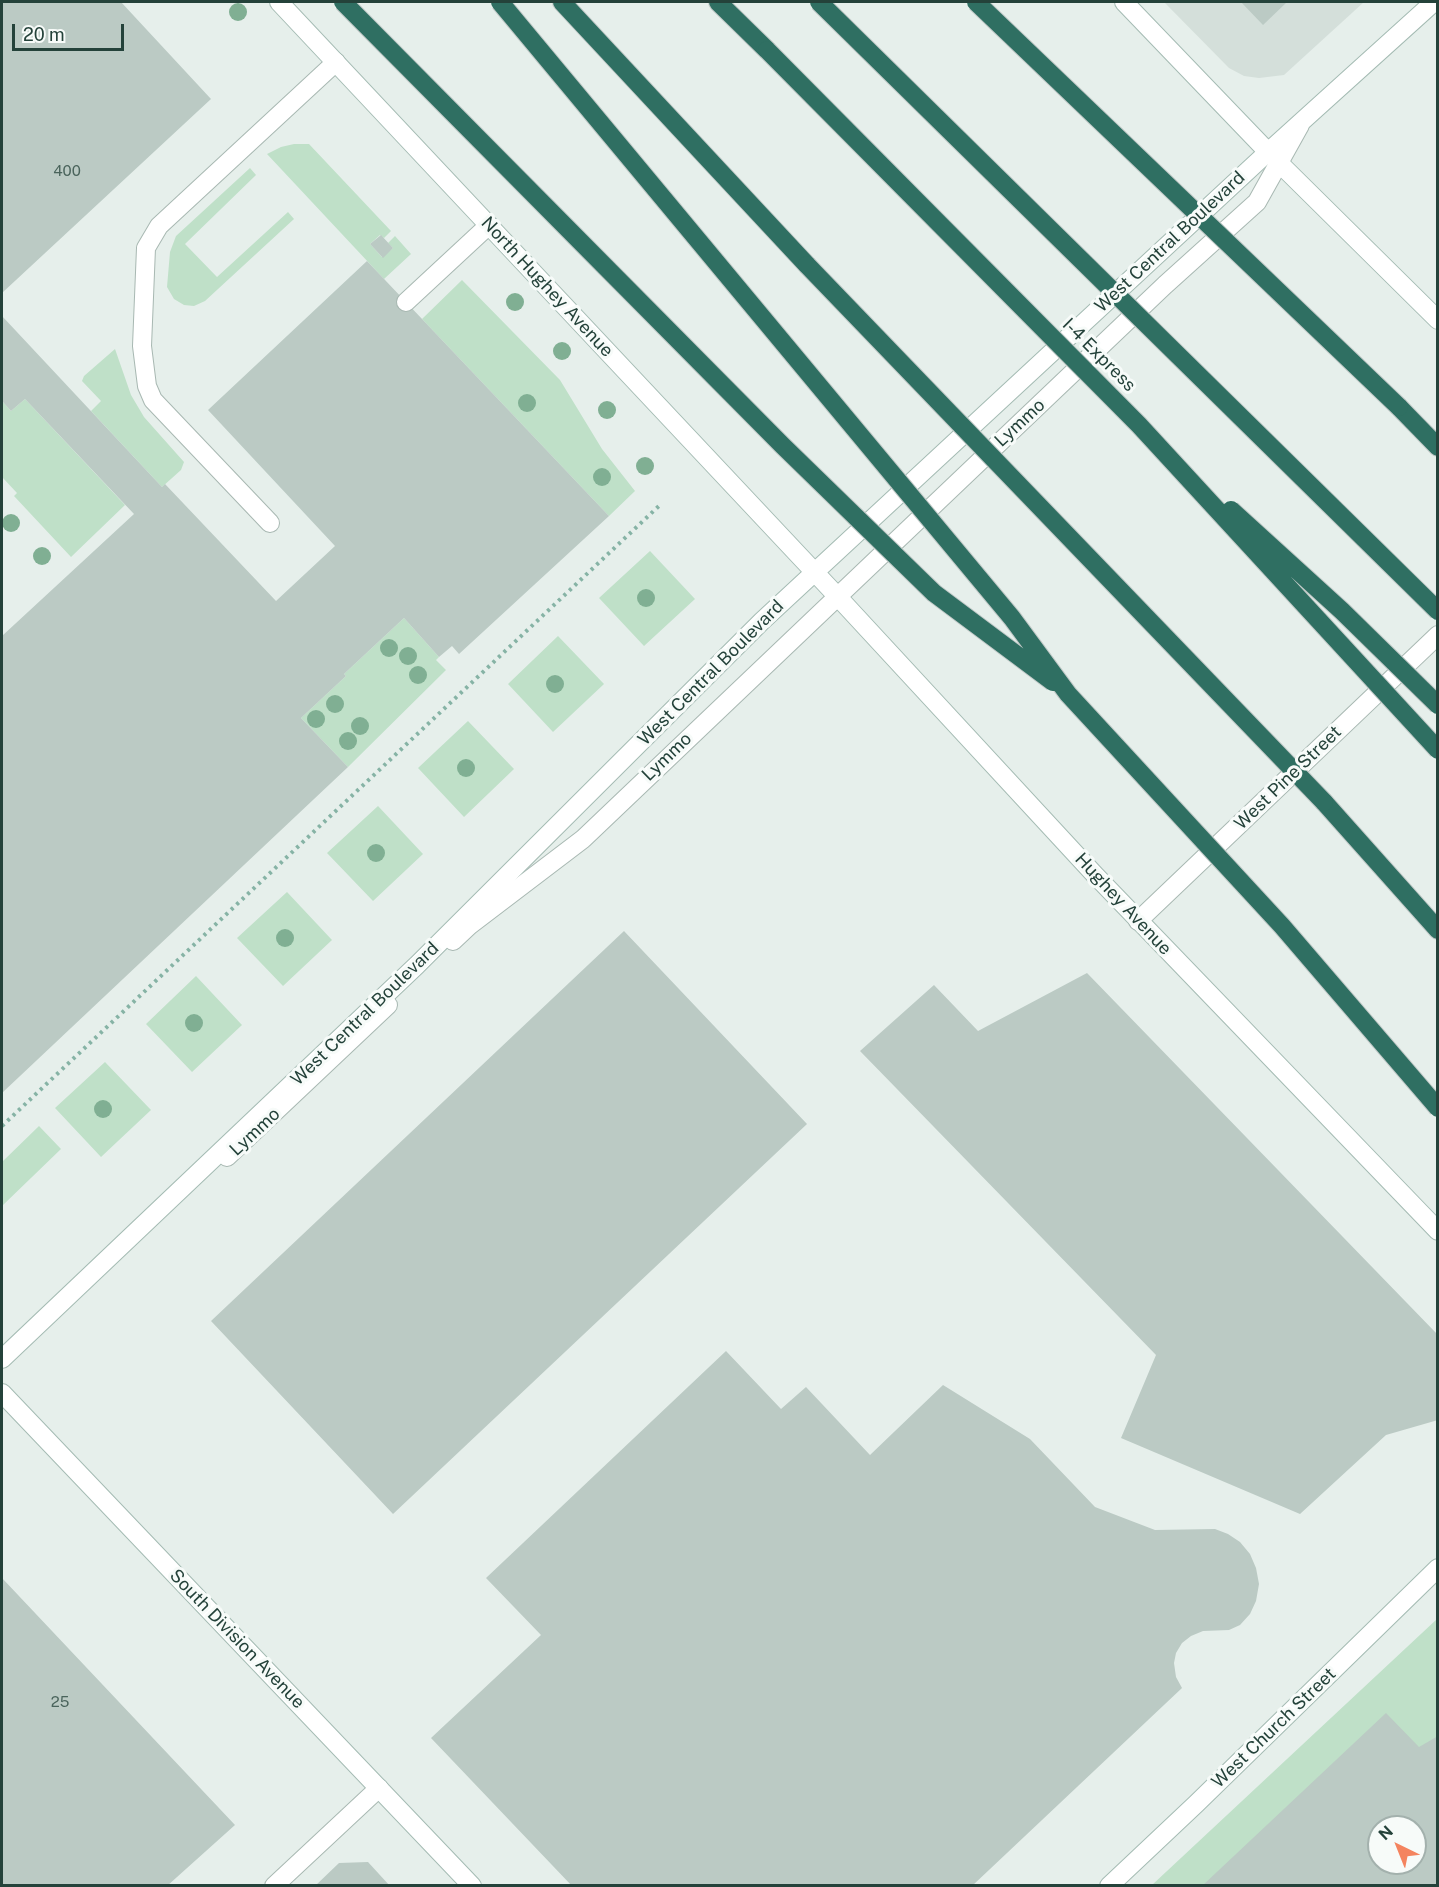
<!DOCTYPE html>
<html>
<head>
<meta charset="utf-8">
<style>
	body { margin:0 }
	#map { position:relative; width:1439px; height:1887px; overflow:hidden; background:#e6efeb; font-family:"Public Sans",sans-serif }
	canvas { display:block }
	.frame { position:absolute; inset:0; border:3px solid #24423a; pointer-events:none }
	.north { position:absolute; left:1367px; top:1815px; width:60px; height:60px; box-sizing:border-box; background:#f7fbf9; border:2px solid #a3b1ad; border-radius:50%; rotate:317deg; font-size:16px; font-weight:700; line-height:24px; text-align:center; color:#24423a }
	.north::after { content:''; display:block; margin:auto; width:21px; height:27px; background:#f4845f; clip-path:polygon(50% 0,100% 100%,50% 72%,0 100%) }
	.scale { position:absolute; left:12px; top:24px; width:112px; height:27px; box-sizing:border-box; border:3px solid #24423a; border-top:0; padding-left:8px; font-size:18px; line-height:21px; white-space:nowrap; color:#24423a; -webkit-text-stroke:4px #f7fbf9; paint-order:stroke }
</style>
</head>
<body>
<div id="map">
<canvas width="1439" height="1887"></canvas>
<div class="frame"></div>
<div class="north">N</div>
<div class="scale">20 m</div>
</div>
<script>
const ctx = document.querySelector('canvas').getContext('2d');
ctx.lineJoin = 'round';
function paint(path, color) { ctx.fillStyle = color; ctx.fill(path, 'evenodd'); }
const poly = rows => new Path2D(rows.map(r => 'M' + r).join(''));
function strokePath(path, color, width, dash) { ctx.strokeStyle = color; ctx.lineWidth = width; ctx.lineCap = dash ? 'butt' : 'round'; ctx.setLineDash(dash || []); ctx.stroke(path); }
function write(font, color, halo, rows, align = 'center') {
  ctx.font = font + ' "Public Sans",sans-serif'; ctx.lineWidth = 6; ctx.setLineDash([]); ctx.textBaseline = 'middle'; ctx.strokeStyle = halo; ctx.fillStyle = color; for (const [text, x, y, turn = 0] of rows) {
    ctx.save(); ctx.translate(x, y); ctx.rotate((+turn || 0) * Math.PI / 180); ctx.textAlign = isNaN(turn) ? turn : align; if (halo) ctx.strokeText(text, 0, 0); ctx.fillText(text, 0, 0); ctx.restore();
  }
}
const built = poly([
	[1164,2,1364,2,1284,75,1259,78,1244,76,1229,68]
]);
const green = poly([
	[294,144,309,144,391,231,384,238,380,235,370,244,382,257,393,248,388,243,395,236,411,254,384,279,267,154,281,147],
	[250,168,256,175,185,244,217,277,288,212,294,219,205,301,194,306,184,305,174,299,167,287,170,252,176,236],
	[462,280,560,380,602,449,635,491,609,516,422,319],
	[115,349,131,395,144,417,184,462,181,470,162,487,91,411,101,401,82,381,84,376],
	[25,399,125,505,71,557,14,496,17,493,2,477,2,401,11,411],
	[650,551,695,599,644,646,599,598],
	[404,618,439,657,436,660,446,670,348,767,301,718,346,676,344,674],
	[558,636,604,684,553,732,508,684],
	[468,721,514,769,464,817,418,768],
	[378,806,423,854,373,901,327,853],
	[287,892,332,940,283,986,237,938],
	[196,976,242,1025,192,1072,146,1024],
	[105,1062,151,1110,101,1157,55,1108],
	[39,1126,61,1149,2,1206,2,1162],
	[1437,1619,1437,1885,1152,1885],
	[1379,1827,1415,1827,1415,1863,1379,1863]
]);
const building = poly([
	[2,2,121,2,211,99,2,293],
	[1241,2,1287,2,1263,25],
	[381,235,393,248,383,258,370,244],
	[367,261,609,516,459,654,452,646,439,657,404,618,344,674,346,676,301,718,348,767,2,1093,2,636,134,514,25,399,11,411,2,401,2,316,162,487,165,484,276,601,335,546,208,410],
	[624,931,807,1124,393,1514,211,1321],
	[1087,973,1438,1335,1438,1420,1386,1435,1300,1514,1121,1438,1156,1355,860,1051,934,985,978,1031],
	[726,1351,781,1409,806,1387,870,1455,943,1385,1030,1439,1095,1507,1155,1530,1215,1529,1228,1534,1240,1542,1250,1554,1256,1568,1259,1584,1256,1601,1250,1614,1240,1625,1229,1630,1203,1631,1191,1636,1182,1643,1176,1653,1174,1663,1176,1677,1182,1688,972,1886,572,1886,431,1738,541,1635,486,1578],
	[2,1578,235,1825,167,1886,2,1886],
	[1386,1713,1419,1747,1438,1736,1438,1886,1202,1886],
	[1379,1827,1415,1827,1415,1863,1379,1863],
	[368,1862,390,1886,315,1886,339,1863]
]);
const path = poly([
	[2,1126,661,504]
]);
const lane = poly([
	[406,302,489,225],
	[270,523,153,400,147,386,142,346,146,248,159,226,336,62],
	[453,941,470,925,583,839,1165,285,1257,202,1300,125],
	[227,1157,388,1005]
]);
const street = poly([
	[1138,921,1438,635],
	[274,1886,379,1788]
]);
const secondary = poly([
	[279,2,838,597,1095,875,1438,1231],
	[1124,2,1268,152,1438,320],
	[2,1359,417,965,762,621,1268,152,1434,2],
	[2,1393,472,1886],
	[1109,1886,1196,1804,1438,1568]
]);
const highway = poly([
	[562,2,807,265],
	[718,2,767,50],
	[1399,407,1438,447],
	[1324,802,1438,930]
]);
const highwayBridge = poly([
	[343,2,783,446,934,593,1053,682],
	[500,2,1012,618,1068,694,1282,926,1438,1108],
	[819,2,1438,611],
	[976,2,1399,407],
	[767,50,1139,425,1438,750],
	[807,265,1324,802],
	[1231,510,1342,611,1438,705]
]);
const trees = [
	[238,12],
	[515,302],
	[562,351],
	[527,403],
	[607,410],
	[645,466],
	[602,477],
	[11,523],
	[42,556],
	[646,598],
	[389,648],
	[408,656],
	[418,675],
	[555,684],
	[335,704],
	[316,719],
	[360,726],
	[348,741],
	[466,768],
	[376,853],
	[285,938],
	[194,1023],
	[103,1109]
];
const numberNames = [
	["400",67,171],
	["25",60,1702]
];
const streetNames = [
	["West Central Boulevard",1170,242,-43],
	["North Hughey Avenue",547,287,47],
	["I-4 Express",1099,355,45],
	["Lymmo",1020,423,-43],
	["West Central Boulevard",711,673,-45],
	["Lymmo",667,757,-44],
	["West Pine Street",1288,778,-44],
	["Hughey Avenue",1123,904,47],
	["West Central Boulevard",365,1014,-44],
	["Lymmo",255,1132,-43],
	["South Division Avenue",237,1639,46],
	["West Church Street",1274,1728,-44]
];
paint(built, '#d4dfda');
paint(green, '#bfe0c8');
paint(building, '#bbcac4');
strokePath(lane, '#a8b8b2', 20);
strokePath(street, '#a8b8b2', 20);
strokePath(secondary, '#a4bbb3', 20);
strokePath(highway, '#c2cac8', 20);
strokePath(path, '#86b3a5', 4, [3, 4.5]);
strokePath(lane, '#fff', 18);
strokePath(street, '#fff', 18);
strokePath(secondary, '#fff', 18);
strokePath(highway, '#2f6f62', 18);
strokePath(highwayBridge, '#c2cac8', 20, []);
strokePath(highwayBridge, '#2f6f62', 18);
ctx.fillStyle = '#80af93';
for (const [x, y] of trees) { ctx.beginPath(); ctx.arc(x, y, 9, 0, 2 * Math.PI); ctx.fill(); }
write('15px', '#4a645c', null, numberNames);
write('18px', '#24423a', '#f7fbf9', streetNames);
</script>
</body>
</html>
